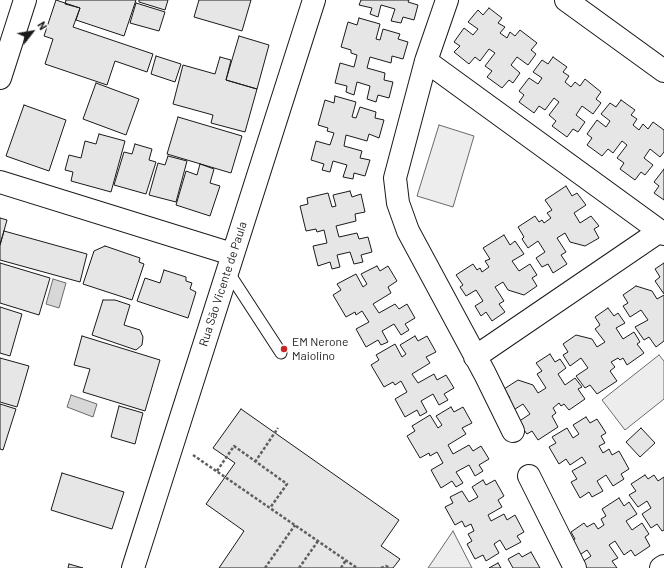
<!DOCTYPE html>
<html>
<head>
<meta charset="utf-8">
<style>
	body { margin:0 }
	#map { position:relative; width:664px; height:568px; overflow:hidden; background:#fff; font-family:Barlow,sans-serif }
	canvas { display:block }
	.north { position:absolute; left:12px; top:12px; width:40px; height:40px; -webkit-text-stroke:3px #fff; paint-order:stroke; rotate:59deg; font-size:11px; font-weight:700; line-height:16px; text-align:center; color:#1a1a1a }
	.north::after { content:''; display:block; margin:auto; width:14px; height:18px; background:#1a1a1a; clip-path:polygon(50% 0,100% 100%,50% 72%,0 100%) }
</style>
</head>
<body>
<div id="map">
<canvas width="664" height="568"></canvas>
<div class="north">N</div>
</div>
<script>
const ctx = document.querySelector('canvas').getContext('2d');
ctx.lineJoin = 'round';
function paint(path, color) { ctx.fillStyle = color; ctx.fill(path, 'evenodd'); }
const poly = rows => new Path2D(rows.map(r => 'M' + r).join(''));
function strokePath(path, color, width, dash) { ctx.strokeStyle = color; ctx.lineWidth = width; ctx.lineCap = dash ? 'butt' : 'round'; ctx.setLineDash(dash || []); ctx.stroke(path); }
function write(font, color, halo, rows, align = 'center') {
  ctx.font = font + ' Barlow,sans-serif'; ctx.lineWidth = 3; ctx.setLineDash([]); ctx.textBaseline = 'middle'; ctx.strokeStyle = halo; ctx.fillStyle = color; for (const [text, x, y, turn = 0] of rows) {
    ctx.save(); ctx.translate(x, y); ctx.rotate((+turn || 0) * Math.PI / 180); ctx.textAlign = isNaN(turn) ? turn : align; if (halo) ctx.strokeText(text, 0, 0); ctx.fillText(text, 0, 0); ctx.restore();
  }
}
const green = poly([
	[439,125,474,136,453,207,417,196,439,125],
	[659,355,664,361,664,399,625,430,602,400,659,355],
	[453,531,472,568,428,568,453,531]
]);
const water = poly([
	[53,279,66,283,59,308,46,304,53,279],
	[71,395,97,404,93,417,67,407,71,395]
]);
const building = poly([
	[56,0,80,8,73,27,153,54,147,72,115,61,107,85,45,64,53,39,44,36,56,0],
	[66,0,136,0,124,36,76,20,80,8,65,4,66,0],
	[139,0,168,0,165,10,139,2,139,0],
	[199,0,251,0,242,31,194,17,199,0],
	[361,0,409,0,408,2,418,5,414,20,403,17,401,23,391,21,395,9,381,5,378,17,370,14,372,8,359,5,361,0],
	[136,3,165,12,159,31,130,23,136,3],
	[489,8,502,18,498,23,505,27,500,33,507,38,510,32,515,36,520,30,537,43,531,50,536,54,528,65,517,57,511,65,520,73,513,83,509,80,502,88,487,77,492,71,485,66,495,53,489,49,480,61,475,57,469,64,454,52,460,46,454,42,464,28,473,35,478,29,468,22,478,10,483,15,489,8],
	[359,18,380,24,376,39,380,40,383,29,400,34,398,39,408,42,403,59,392,56,391,63,370,57,367,68,385,73,384,80,393,82,389,98,378,95,376,102,367,99,370,86,357,82,354,95,346,92,347,86,335,83,340,63,354,67,357,55,351,53,351,50,341,47,348,22,357,25,359,18],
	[239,36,269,45,257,89,226,80,239,36],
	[156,56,181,64,175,82,151,74,156,56],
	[220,57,231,60,226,80,257,89,245,132,211,123,213,115,173,104,183,65,215,74,220,57],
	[553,57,567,67,563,72,569,76,565,82,571,87,575,82,580,86,585,79,601,92,596,99,601,103,593,114,582,106,576,115,585,122,578,132,573,129,567,137,552,126,556,121,549,115,559,102,554,98,545,110,539,106,534,113,519,102,524,95,519,91,529,78,538,84,542,78,533,72,542,60,548,64,553,57],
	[96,83,139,99,126,135,83,119,96,83],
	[335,96,356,102,352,117,356,118,360,107,376,112,375,118,384,120,379,138,369,134,367,141,346,135,344,146,362,151,360,158,370,160,365,176,354,173,353,179,343,177,347,165,333,161,330,172,322,170,324,164,311,160,316,141,330,145,334,133,327,131,328,128,318,125,325,100,334,103,335,96],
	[621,100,635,110,631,115,637,119,633,125,639,130,643,124,648,129,653,122,664,130,664,152,660,157,650,149,644,158,653,165,645,175,641,172,635,180,620,169,624,163,617,158,627,145,622,141,613,153,608,149,602,156,587,145,592,138,587,134,597,120,606,127,610,121,601,114,610,103,616,107,621,100],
	[24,105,66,120,49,171,6,156,24,105],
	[178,117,242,136,231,173,167,154,178,117],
	[99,134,125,141,111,192,71,181,73,172,65,170,69,155,81,158,85,141,96,144,99,134],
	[135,144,152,149,149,160,156,162,146,194,114,185,124,152,132,154,135,144],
	[168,156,187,161,176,202,149,195,158,163,165,165,168,156],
	[200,164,214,169,210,183,220,186,210,216,176,205,186,171,197,175,200,164],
	[664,169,664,200,654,193,659,186,654,182,664,169],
	[566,186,572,196,577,193,586,205,574,213,580,223,591,216,599,226,594,229,599,238,585,246,570,242,565,233,557,238,566,252,561,255,567,264,553,273,548,264,542,267,536,258,545,252,538,241,528,248,522,239,524,237,518,227,535,216,539,222,542,220,544,223,551,218,547,213,552,210,545,200,566,186],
	[350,191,352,197,361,194,365,212,355,214,356,221,336,226,339,237,357,233,359,239,368,237,372,252,361,255,363,262,354,264,350,252,337,255,340,267,332,269,330,262,318,266,313,246,327,243,324,230,317,232,316,229,306,231,300,206,308,204,307,198,328,193,332,207,336,206,333,195,350,191],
	[0,218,7,220,0,245,0,218],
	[4,231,87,254,80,282,0,260,0,245,4,231],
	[504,235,510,245,515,241,524,254,512,261,519,271,530,264,537,275,532,278,537,286,524,295,508,290,503,282,495,287,504,301,499,304,505,312,492,321,486,312,481,316,475,306,483,301,476,290,466,296,460,287,463,285,456,275,473,264,477,270,480,268,482,272,489,267,485,261,490,259,483,248,504,235],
	[105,246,140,258,139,262,144,264,132,300,83,284,94,251,105,246],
	[0,263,50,278,39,315,0,303,0,263],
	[664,263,664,294,655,281,660,277,655,269,664,263],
	[377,266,380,271,388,266,397,281,388,287,391,293,373,304,379,313,395,304,399,309,407,304,415,318,405,324,409,330,401,335,394,324,382,331,388,342,381,345,378,340,366,347,356,329,369,322,362,311,356,315,355,312,346,317,333,295,341,290,337,284,356,274,363,287,367,284,361,274,377,266],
	[164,270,186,277,186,281,192,283,190,289,196,292,188,318,137,301,145,278,160,283,164,270],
	[636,286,652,291,657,299,664,295,664,341,656,347,649,337,644,340,635,327,648,320,641,310,630,317,623,306,628,303,623,295,636,286],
	[103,300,115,300,130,305,124,325,140,330,143,337,142,345,136,350,92,335,103,300],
	[0,307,22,314,10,356,0,353,0,307],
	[608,308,614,316,618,313,625,323,616,328,623,339,634,332,640,342,637,344,644,353,627,365,623,358,620,360,618,358,611,362,615,367,610,371,617,381,597,394,590,385,585,388,576,376,588,368,581,358,570,366,563,355,568,352,563,344,576,335,592,339,597,347,605,342,595,329,600,325,595,317,608,308],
	[82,336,160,360,145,411,83,392,90,369,74,365,82,336],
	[415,336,418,341,427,336,436,352,426,357,430,363,412,374,418,383,434,374,437,380,446,375,454,388,444,394,448,400,439,405,433,394,421,401,427,412,420,416,417,410,405,417,395,399,407,392,401,381,395,385,393,382,384,387,371,365,379,360,376,355,395,344,402,357,406,354,400,345,415,336],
	[550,354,555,362,560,359,566,368,558,374,565,385,575,378,582,387,578,389,585,399,569,410,564,404,561,406,559,403,553,408,556,413,552,416,558,427,538,440,532,431,527,434,518,422,530,414,523,404,512,411,505,401,510,398,504,389,518,380,533,385,538,393,546,388,537,374,542,371,536,363,550,354],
	[0,358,29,366,17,407,0,402,0,358],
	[0,404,16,409,3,450,0,449,0,404],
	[119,406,143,413,135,444,111,437,119,406],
	[451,407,454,412,463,407,472,423,462,428,466,434,448,445,453,454,469,445,473,451,481,446,489,459,479,465,483,471,475,476,469,465,456,472,463,483,456,487,452,481,441,488,431,470,443,463,437,452,430,456,429,453,420,458,407,436,415,431,412,426,430,415,438,428,442,425,436,416,451,407],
	[241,409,399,520,381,546,400,559,393,568,219,568,244,531,206,504,235,463,213,448,241,409],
	[586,417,590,423,597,419,606,433,601,436,605,443,599,446,603,453,609,449,612,455,619,451,629,469,621,474,624,479,613,486,606,475,597,481,603,491,592,497,589,492,580,498,571,482,577,479,572,471,586,463,582,457,570,465,566,459,559,464,549,447,556,443,552,437,567,428,573,438,579,434,573,425,586,417],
	[641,428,655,443,640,457,626,442,641,428],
	[62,473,124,492,112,529,51,510,62,473],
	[645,475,648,479,654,475,658,481,664,477,664,530,662,531,657,524,651,528,642,514,651,508,647,501,638,507,629,495,636,491,631,484,645,475],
	[483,480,486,485,495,480,504,496,498,500,502,507,488,515,491,521,504,514,507,520,515,515,524,532,517,536,521,542,506,550,500,540,494,544,499,553,486,561,483,555,475,559,467,544,472,541,468,534,474,531,471,524,465,527,462,521,455,525,445,507,453,503,450,497,462,491,469,502,478,497,472,487,483,480],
	[619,498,624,506,629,502,637,514,626,521,632,530,642,523,649,534,645,537,650,546,635,556,631,550,624,555,615,541,609,545,618,558,612,561,617,568,586,568,582,562,591,556,587,550,578,556,569,543,575,539,571,532,584,523,587,527,594,523,598,529,604,525,601,519,606,516,602,509,619,498],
	[531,552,540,568,513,568,508,559,519,553,522,557,531,552],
	[498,563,501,568,489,568,498,563],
	[69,564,83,568,68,568,69,564]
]);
const path = poly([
	[193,455,357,568],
	[255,462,278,428],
	[217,471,234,446,287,484,270,508],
	[265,568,295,525],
	[299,568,318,541],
	[341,568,346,560],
	[381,568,386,566,390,568]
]);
const service = poly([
	[227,270,281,353]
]);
const minor = poly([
	[447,0,426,61,395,178,398,203,408,231,485,374,513,431],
	[566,0,664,71],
	[426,61,664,234],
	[0,78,25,0],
	[0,182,232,254],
	[475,357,660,231],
	[529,476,575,568],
	[133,568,314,0],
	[661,568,664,566]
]);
const markers = [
	[284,349,4,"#c62828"]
];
const streetNames = [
	["Rua São Vicente de Paula",223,284,-72]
];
const poiNames = [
	["EM Nerone",292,342],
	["Maiolino",292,356]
];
paint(green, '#ededed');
strokePath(green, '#6a6a6a', 1);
paint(water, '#d7d7d7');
strokePath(water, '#6a6a6a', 1);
paint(building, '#e6e6e6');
strokePath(building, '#1a1a1a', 1);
strokePath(service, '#1a1a1a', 13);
strokePath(minor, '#1a1a1a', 24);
strokePath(path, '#5f5f5f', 2.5, [3, 2]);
strokePath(service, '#fff', 11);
strokePath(minor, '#fff', 22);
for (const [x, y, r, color] of markers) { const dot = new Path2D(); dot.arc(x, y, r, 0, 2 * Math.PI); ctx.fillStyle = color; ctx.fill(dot); strokePath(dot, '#fff', 1.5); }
write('12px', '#1a1a1a', '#fff', streetNames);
write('12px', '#1a1a1a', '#fff', poiNames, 'left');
</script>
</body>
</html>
